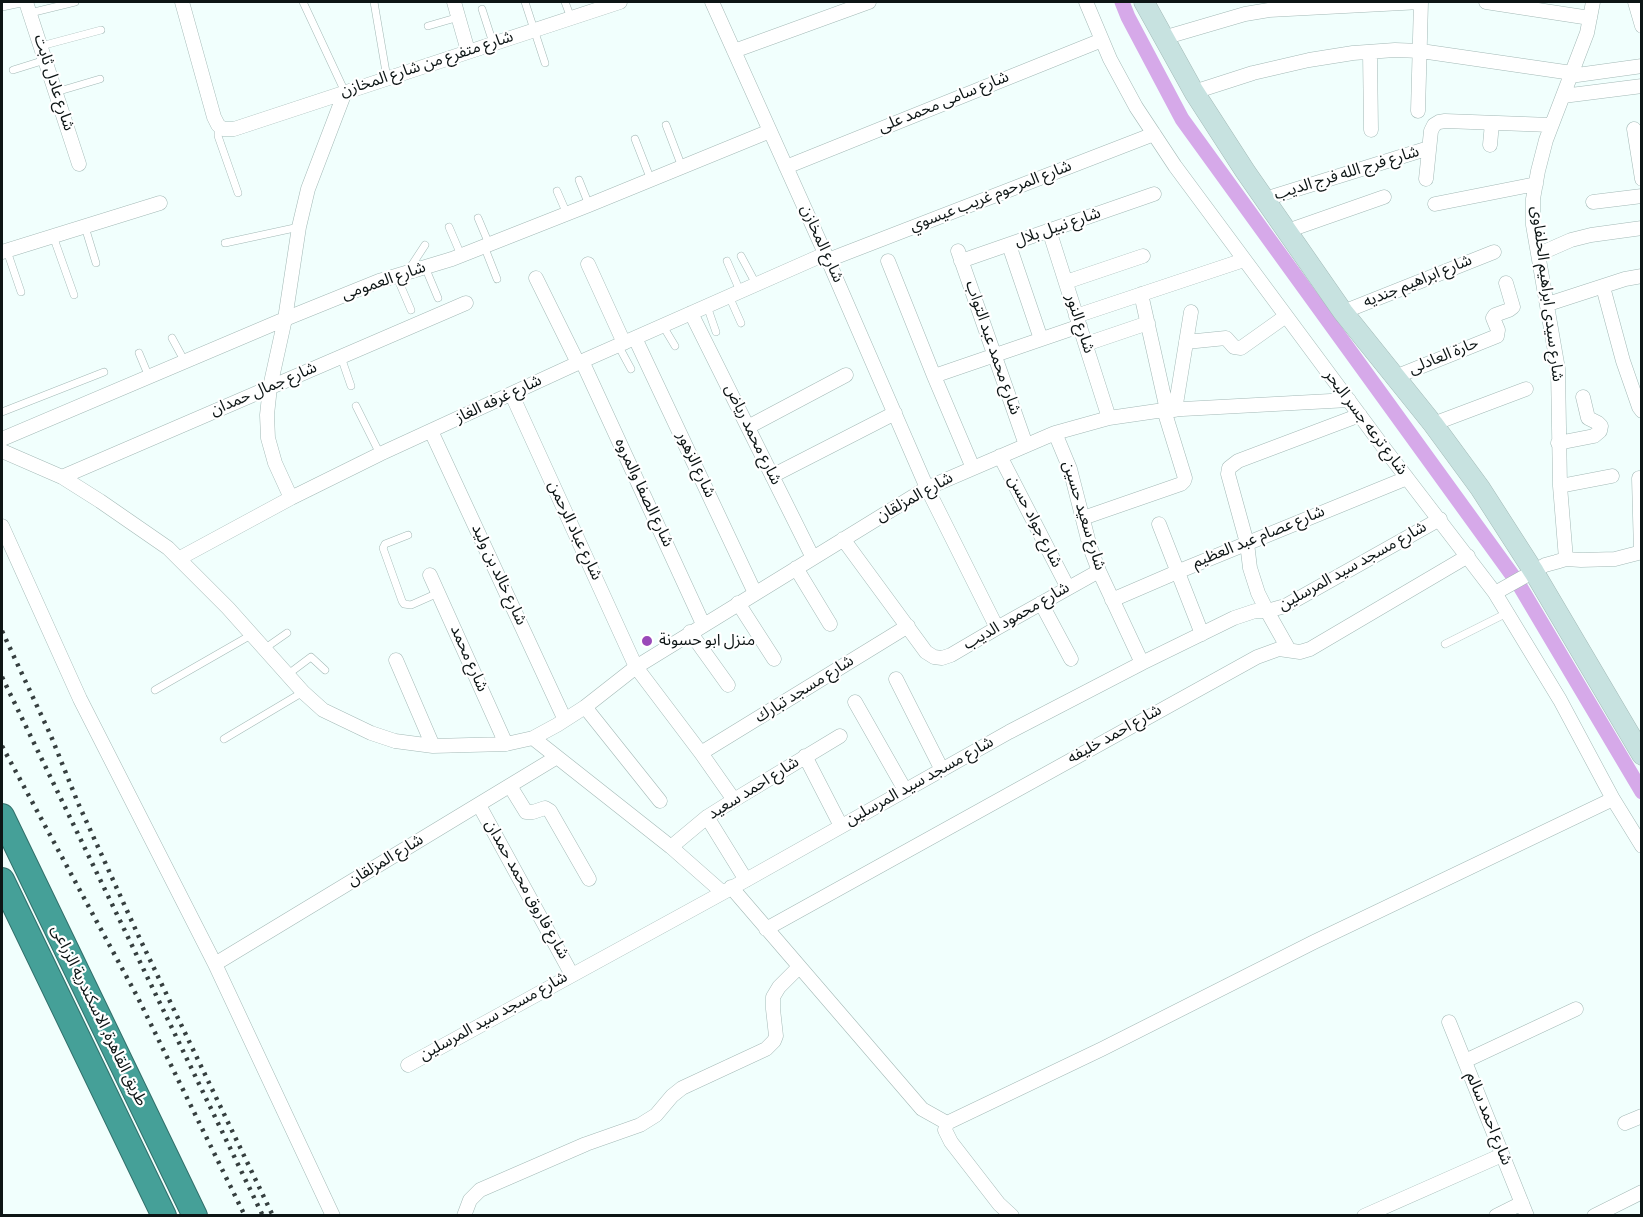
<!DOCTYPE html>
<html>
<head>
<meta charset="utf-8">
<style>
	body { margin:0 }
	#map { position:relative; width:1643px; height:1217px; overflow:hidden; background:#f1fffd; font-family:"Source Sans 3",sans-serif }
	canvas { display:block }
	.frame { position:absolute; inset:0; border:3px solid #0d1515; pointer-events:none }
</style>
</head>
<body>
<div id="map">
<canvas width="1643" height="1217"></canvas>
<div class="frame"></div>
</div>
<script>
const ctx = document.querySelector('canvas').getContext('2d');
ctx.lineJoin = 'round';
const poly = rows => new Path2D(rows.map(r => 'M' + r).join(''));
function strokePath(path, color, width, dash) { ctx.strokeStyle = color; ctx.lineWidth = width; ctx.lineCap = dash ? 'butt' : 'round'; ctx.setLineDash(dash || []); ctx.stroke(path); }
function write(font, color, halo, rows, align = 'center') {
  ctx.font = font + ' "Source Sans 3","Noto Sans Arabic",sans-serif'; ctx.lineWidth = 4.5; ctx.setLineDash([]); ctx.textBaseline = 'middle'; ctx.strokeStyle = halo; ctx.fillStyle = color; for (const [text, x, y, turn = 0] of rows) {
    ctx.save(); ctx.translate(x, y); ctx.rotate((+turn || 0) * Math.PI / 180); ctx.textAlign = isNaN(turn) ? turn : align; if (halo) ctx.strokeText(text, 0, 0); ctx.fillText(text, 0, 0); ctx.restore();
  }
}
const canal = poly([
	[1122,2,1128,17,1182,119,1518,583,1642,792]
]);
const lane = poly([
	[303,2,345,92],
	[374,2,387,78],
	[525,2,545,63],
	[565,2,571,18],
	[2,7,26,2],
	[482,9,493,43],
	[30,13,75,2],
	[428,26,459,17],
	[41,46,101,30],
	[13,70,45,60],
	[56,92,100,79],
	[666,125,682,167],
	[223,129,218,132,218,136,238,193],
	[635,139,651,180],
	[579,180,589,205],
	[557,191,567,214],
	[478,218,489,244],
	[85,227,96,263],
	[449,227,461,255],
	[53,236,74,295],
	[225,243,299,227],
	[484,246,497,279],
	[7,251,21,292],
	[741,256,756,284],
	[727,261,740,291],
	[425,267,438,298],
	[408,271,425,245],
	[396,275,411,310],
	[729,296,741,323],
	[707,306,716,332],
	[663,326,675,346],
	[172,338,185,362],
	[618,345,631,369],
	[139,353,149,377],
	[341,357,351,386],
	[356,406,380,454],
	[2,412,104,372],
	[408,535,385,544,383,548,402,601,404,604,411,605,438,593],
	[1445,644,1507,613],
	[264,649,287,633],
	[287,675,311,657,325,670],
	[155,690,251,635],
	[224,739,303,692]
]);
const street = poly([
	[26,2,79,164],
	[182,2,214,117,218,125,223,129,234,129,620,2],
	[454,2,468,51],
	[712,2,828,260,927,488,997,628],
	[1086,2,1110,59,1136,107,1175,166,1387,452,1495,593,1560,700,1613,799,1642,846],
	[1486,2,1590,18],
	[1635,2,1642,26],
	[1163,38,1245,14,1269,10,1421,2],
	[734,51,869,2],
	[1370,52,1371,130],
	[1570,76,1642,66],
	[1194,92,1253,73,1309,60,1353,53,1395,50,1421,51,1572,73],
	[1563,96,1642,86],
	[1418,111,1421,2],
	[1634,129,1642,179],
	[1490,145,1492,123],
	[786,167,1102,40],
	[1426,179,1431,131,1434,125,1439,122,1445,121,1551,125],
	[1265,199,1429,148],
	[1593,202,1642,196],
	[1435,204,1536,184],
	[1049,230,1109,418],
	[1287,231,1384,197],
	[1009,245,1041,339],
	[958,251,1026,445],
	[2,252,160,203],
	[1539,254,1571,240,1591,235,1642,228],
	[828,260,1154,134],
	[888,261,934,376,973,468],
	[961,261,1154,194],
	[588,264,624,343],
	[536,278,578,363],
	[1066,282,1143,256],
	[1603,287,1623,361,1639,407,1642,411],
	[1141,294,1167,410],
	[1548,304,1625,279,1642,276],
	[1343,312,1494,252],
	[691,313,813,558],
	[1076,316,1244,260],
	[635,338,755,593],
	[1186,342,1226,338,1234,347,1241,348,1286,316],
	[1086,344,1148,323],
	[582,361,703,624],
	[934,376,1080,326],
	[1395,377,1497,336,1498,330,1493,318,1495,315,1509,310,1513,307,1506,283],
	[512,395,636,667,701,753,734,800],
	[1175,410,1191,312],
	[1433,424,1526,389],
	[748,427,846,375],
	[431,431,565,720],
	[1055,433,1070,469,1090,547,1099,571,1142,663],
	[2,439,285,319,379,281,452,259,589,205,770,131],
	[1558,443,1594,436,1600,431,1601,426,1598,423,1588,418,1583,397],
	[2,451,62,477,100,501,168,548,228,608,303,692,323,710,371,733,395,741,433,746,506,744,533,738,557,725,585,707,636,667,927,488,1055,433,1109,418,1164,410,1349,400],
	[1000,456,1068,588],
	[772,476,895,413],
	[62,477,466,303],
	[1639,478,1641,552],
	[1560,486,1612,476],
	[291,498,275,463,268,438,267,415,270,387,285,319,299,227,308,189,345,92],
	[1083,518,1181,484,1184,481,1185,478,1164,410],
	[1159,524,1202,634],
	[2,526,80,699,215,964,333,1216],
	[843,539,926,652,934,657,942,658,951,655,997,628,1099,571],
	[180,558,291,498,380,454,578,363,825,254],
	[1566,559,1560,486,1558,369,1533,225,1533,199,1538,171,1546,140,1587,33,1593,2],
	[796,568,830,624],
	[430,575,506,744],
	[1495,593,1545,565,1556,562,1566,559,1581,560,1615,559,1642,552],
	[1112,600,1177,572,1407,478],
	[738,603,774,659],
	[1041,603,1071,659],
	[690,632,728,685],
	[1289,650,1267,611,1258,593,1250,568,1247,543,1228,474,1229,468,1238,461,1360,415],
	[396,660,433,746],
	[896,679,942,770],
	[855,702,905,790],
	[585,707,660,801],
	[533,738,671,847,722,892],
	[701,753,908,626],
	[805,756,841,826],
	[510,786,526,812,533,812,545,808,550,811,589,879],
	[479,805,572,975],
	[707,817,746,880],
	[671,847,707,817,734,800,840,736],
	[731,887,922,1109,947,1123],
	[766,929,1257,657,1279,649,1300,652,1310,649,1468,556],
	[215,964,557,757],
	[1449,1022,1527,1216],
	[1465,1061,1576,1009],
	[408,1065,746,880,1009,732,1142,663,1234,618,1255,611,1267,611,1285,606,1440,519],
	[1625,1123,1642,1116],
	[464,1216,470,1200,480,1190,586,1144,640,1125,656,1115,672,1096,682,1088,766,1049,774,1041,776,1036,773,1009,773,997,779,987,799,967],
	[1012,1216,999,1204,951,1142,945,1130,947,1123,1102,1049,1314,942,1613,799],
	[1364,1216,1502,1155],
	[1496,1216,1522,1203],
	[1594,1216,1642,1192]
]);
const secondary = poly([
	[1144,2,1194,92,1245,171,1343,312,1433,424,1480,488,1534,572,1642,755]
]);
const highway = poly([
	[2,816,195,1216],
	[2,880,164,1216]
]);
const rail = poly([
	[2,631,51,736,78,803,139,937,273,1216],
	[2,677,263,1216],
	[2,746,138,998,245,1216]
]);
const markers = [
	[647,641,6,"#9949b9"]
];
const streetNames = [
	["شارع متفرع من شارع المخازن",427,65,-18],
	["شارع عادل ثابت",53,83,72],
	["شارع سامى محمد على",944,103,-22],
	["شارع فرج الله فرج الديب",1347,174,-17],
	["شارع المرحوم غريب عيسوي",991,197,-21],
	["شارع نبيل بلال",1058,228,-19],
	["شارع المخازن",821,244,66],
	["شارع العمومى",384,282,-19],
	["شارع ابراهيم جنديه",1418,282,-22],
	["شارع سيدى ابراهيم الحلفاوى",1546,294,83],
	["شارع النور",1079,324,72],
	["شارع محمد عبد التواب",992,348,71],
	["حارة العادلى",1444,357,-22],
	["شارع جمال حمدان",264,390,-23],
	["شارع غرفه الغاز",499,400,-25],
	["شارع ترعه جسر البحر",1365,423,53],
	["شارع محمد رياض",752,435,64],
	["شارع الزهور",695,465,65],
	["شارع الصفا والمروه",643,493,65],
	["شارع المزلقان",915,498,-29],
	["شارع سعيد حسين",1083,516,73],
	["شارع جواد حسن",1034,522,63],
	["شارع عباد الرحمن",574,531,65],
	["شارع عصام عبد العظيم",1259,538,-22],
	["شارع مسجد سيد المرسلين",1353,567,-29],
	["شارع خالد بن وليد",498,575,65],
	["شارع محمود الديب",1017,617,-30],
	["شارع محمد",468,659,66],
	["شارع مسجد تبارك",805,690,-32],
	["شارع احمد خليفه",1115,735,-29],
	["شارع مسجد سيد المرسلين",920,782,-29],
	["شارع احمد سعيد",754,789,-32],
	["شارع المزلقان",386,861,-31],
	["شارع فاروق محمد حمدان",526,890,61],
	["طريق القاهرة, الاسكندرية الزراعى",98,1016,64],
	["شارع مسجد سيد المرسلين",494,1017,-29],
	["شارع احمد سالم",1488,1119,68]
];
const poiNames = [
	["منزل ابو حسونة",659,641]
];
strokePath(canal, '#d6a9e9', 15);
strokePath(lane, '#a3b9b6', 8);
strokePath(street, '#a3b9b6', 15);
strokePath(secondary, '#a3b9b6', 21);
strokePath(highway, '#316f6a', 26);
strokePath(lane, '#fff', 7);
strokePath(street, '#fff', 14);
strokePath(secondary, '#c7e2e0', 20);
strokePath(highway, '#45a098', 24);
strokePath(rail, '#363f3f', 4.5, [3, 6]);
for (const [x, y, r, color] of markers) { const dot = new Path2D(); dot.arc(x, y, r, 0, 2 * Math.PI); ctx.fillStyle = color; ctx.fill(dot); strokePath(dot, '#fff', 2); }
write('16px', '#0d1515', '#fff', streetNames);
write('16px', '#0d1515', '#fff', poiNames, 'left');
</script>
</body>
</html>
